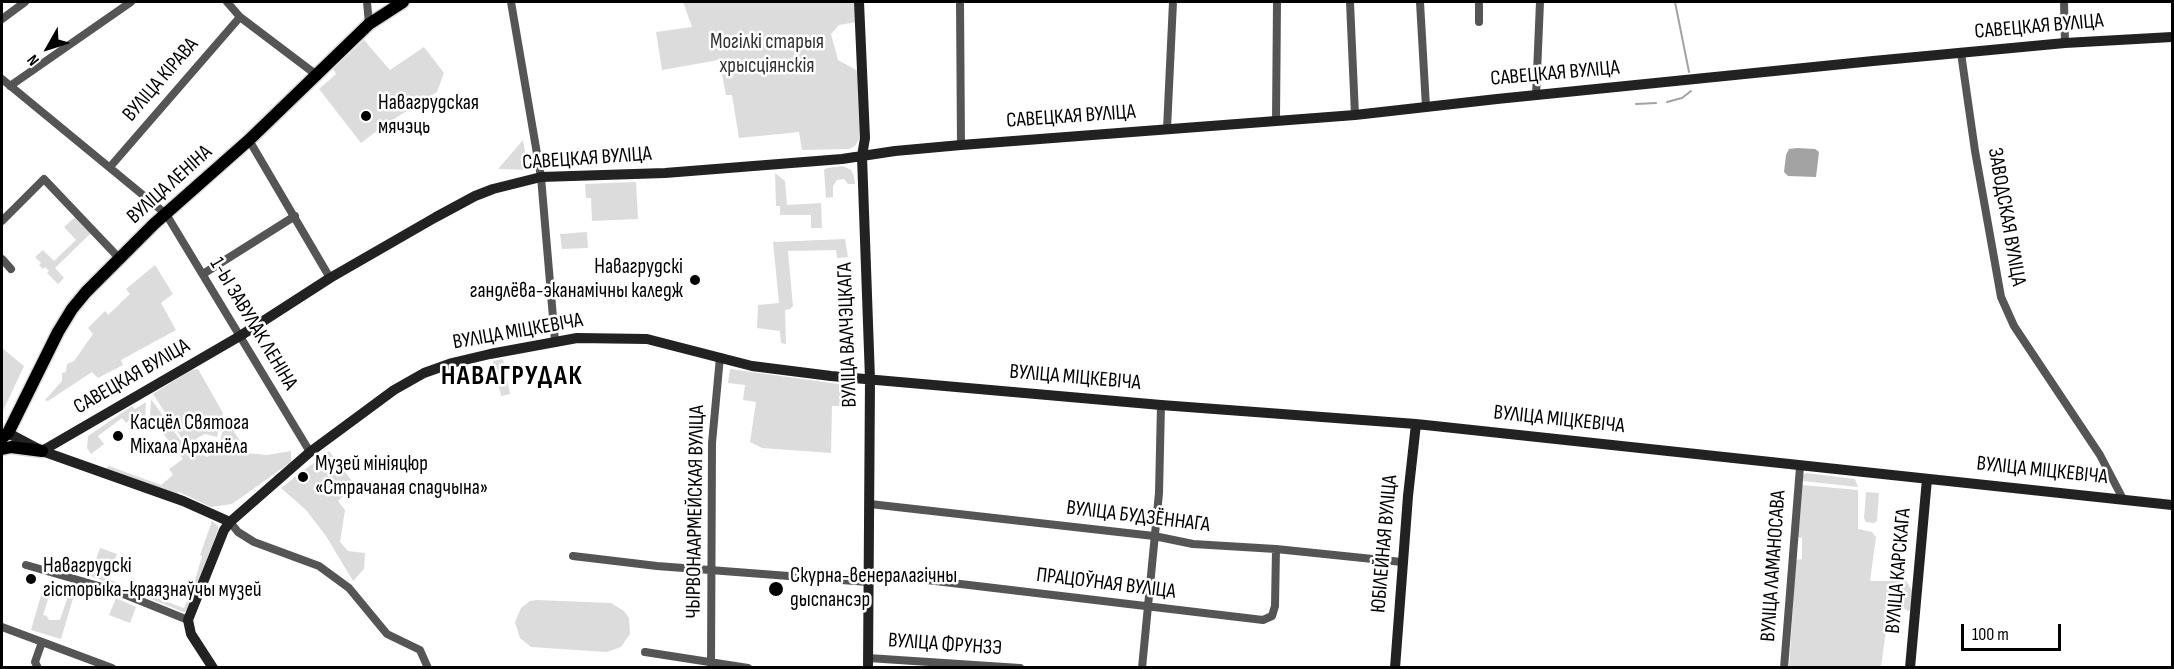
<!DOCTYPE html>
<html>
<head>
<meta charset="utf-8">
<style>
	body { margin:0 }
	#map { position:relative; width:2174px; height:669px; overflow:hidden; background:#fff; font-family:"Sofia Sans Condensed",sans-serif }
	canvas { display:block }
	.frame { position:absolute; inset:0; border:3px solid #000; pointer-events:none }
	.north { position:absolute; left:18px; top:18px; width:60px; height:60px; -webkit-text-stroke:4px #fff; paint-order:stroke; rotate:231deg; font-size:16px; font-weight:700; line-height:24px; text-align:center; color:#000 }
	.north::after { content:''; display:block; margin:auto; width:21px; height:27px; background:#000; clip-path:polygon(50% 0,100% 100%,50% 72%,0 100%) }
	.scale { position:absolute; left:1961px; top:624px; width:100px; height:27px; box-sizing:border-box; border:3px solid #000; border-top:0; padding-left:8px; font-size:18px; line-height:21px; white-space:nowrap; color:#000; -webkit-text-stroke:4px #fff; paint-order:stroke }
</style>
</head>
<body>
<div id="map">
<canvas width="2174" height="669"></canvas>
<div class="frame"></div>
<div class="north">N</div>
<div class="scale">100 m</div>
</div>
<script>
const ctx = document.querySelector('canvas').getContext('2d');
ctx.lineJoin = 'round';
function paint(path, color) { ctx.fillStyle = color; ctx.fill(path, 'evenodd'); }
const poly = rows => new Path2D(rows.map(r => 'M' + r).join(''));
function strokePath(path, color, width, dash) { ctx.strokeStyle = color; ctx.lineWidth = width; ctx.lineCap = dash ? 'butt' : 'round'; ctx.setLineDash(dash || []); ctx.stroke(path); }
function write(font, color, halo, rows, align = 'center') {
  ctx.font = font + ' "Sofia Sans Condensed",sans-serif'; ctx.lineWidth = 5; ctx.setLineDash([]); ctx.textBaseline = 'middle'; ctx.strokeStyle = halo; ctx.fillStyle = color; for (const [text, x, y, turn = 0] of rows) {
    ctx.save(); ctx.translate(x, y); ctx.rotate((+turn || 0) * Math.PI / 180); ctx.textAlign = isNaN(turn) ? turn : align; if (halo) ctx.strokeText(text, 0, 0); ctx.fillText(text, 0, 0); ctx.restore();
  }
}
const green = poly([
	[683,2,855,2,857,22,839,25,831,34,838,60,858,71,861,136,855,146,849,149,802,150,799,132,739,138,732,95,726,95,719,60,662,70,656,32,692,27],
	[364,40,390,70,424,47,444,73,437,92,386,124,361,143,319,89,336,74,333,69],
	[523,140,528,170,498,169],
	[843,166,851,170,854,176,855,184,848,184,844,179,837,180,833,186,833,197,826,198,824,170,827,168],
	[775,173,785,181,787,205,821,203,822,228,811,228,811,215,780,215,780,206,776,206],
	[636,182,638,219,592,221,591,198,586,198,585,184],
	[75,217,91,233,55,268,64,278,58,284,47,273,49,271,45,267,43,269,39,265,41,263,35,257,43,250,54,261,76,240,64,227],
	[587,232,588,248,562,249,560,234],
	[845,239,848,257,837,258,836,250,788,251,793,306,790,309,785,310,786,344,781,343,780,331,757,328,758,305,779,303,773,242],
	[155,265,173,294,161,303,176,330,121,360,123,365,98,378,92,372,48,401,45,400,62,381,62,373,66,372,67,364,74,361,93,334,88,328,105,311,108,315,130,294,126,289],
	[2,348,24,366,2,413],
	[503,359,510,394,501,396,493,361],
	[198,369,223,413,217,437,205,434,197,438,193,449,188,448,153,394,191,370],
	[730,369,853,386,857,393,843,392,843,406,832,406,831,453,762,448,750,442,756,402,743,400,745,385,728,383],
	[151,399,191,455,194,451,207,457,217,452,225,422,227,421,248,453,267,455,291,451,291,462,232,504,211,507,179,492,177,495,106,469,109,466,161,485,173,475,169,469,183,459,150,417],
	[146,402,145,420,153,430,150,432,143,423,139,425,137,419,132,418,126,423,122,418,98,436,104,444,91,454,87,448,88,436,132,406,135,409],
	[329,451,355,485,338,501,345,510,340,542,348,551,365,553,364,569,353,581,326,536,306,510,281,488],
	[1806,473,1855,479,1858,487,1803,481,1803,475],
	[1802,485,1858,490,1858,529,1872,532,1876,537,1870,581,1906,581,1913,592,1912,609,1908,611,1902,607,1903,596,1889,595,1888,611,1894,614,1894,624,1887,623,1881,667,1789,668,1796,560,1802,559,1802,538,1798,537],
	[1866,492,1879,493,1877,521,1874,523,1866,522,1864,518],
	[212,521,218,526,218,530,187,611,183,612,139,594,139,592,184,608,196,577,202,556,200,555],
	[100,548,117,554,108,579,118,583,117,586,90,576],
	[44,585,52,587,43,615,47,616,49,620,60,620,69,593,74,595,61,639,31,630],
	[116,598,136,607,130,623,109,615],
	[537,600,611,603,624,611,629,618,630,634,621,647,607,652,531,647,520,638,515,622,521,608,530,601]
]);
const water = poly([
	[1797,148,1815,149,1819,152,1816,177,1788,176,1784,172,1786,155,1789,149]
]);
const stream = poly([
	[1675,2,1689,72],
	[1667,102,1682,98,1691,91],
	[1636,104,1656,103]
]);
const street = poly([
	[227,2,240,17,318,76],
	[367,2,369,24],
	[511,2,541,177,555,341],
	[960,2,961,145],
	[1350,2,1355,115],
	[1420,2,1426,107],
	[2064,2,2065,43],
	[2,19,25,2],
	[1479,22,1479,2],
	[1961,53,1975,151,2001,297,2014,326,2100,455,2123,499],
	[2,79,166,214,310,452],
	[10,86,131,2],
	[1536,96,1540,2],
	[1276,120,1277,2],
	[1167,129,1173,2],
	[249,140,330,278],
	[110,167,240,17],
	[2,221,44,179,120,259],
	[2,259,11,269],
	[203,274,295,216],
	[870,504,1154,536,1193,544,1276,549,1402,562],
	[230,522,238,532,254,542,319,566,349,588,387,634,420,650,428,668],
	[573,556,657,566,868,582],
	[26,565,116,591,188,620],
	[868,573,1263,620,1272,616,1275,606,1276,549],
	[2,627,112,668],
	[645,652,748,668],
	[868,658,1020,668],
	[38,668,35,662,42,642],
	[711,668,712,443,720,357],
	[1142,668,1159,493,1161,405],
	[1784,668,1800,467]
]);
const secondary = poly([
	[859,2,865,138,862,156,870,379,868,668],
	[8,433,42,451,183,501,230,522],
	[42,451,240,336,330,278,436,217,475,196,493,189,541,177,665,173,842,159,895,151,961,145,1355,115,1497,99,1873,61,2065,43,2172,37],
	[213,668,191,634,188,620,224,530,230,522,310,452,394,390,424,373,452,363,490,354,577,338,647,339,752,366,831,376,1161,405,1416,424,2172,505],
	[1395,668,1408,496,1416,424],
	[1910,668,1927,479]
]);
const primary = poly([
	[2,438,8,433,58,332,72,309,86,292,154,224,249,140,369,24,403,2],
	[2,449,11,447,42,451]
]);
const markers = [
	[366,116,6,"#000"],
	[695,280,6,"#000"],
	[118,436,6,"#000"],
	[303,477,6,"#000"],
	[31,579,6,"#000"],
	[776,589,8,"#000"]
];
const streetNames = [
	["САВЕЦКАЯ ВУЛІЦА",2039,27,-5],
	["САВЕЦКАЯ ВУЛІЦА",1555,74,-5],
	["ВУЛІЦА КІРАВА",161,80,-49],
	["САВЕЦКАЯ ВУЛІЦА",1071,117,-4],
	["САВЕЦКАЯ ВУЛІЦА",587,159,-4],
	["ВУЛІЦА ЛЕНІНА",170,185,-42],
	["ЗАВОДСКАЯ ВУЛІЦА",2006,217,80],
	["1-Ы ЗАВУЛАК ЛЕНІНА",253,324,59],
	["ВУЛІЦА МІЦКЕВІЧА",518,332,-10],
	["ВУЛІЦА ВАЛЧЭЦКАГА",848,335,-92],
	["САВЕЦКАЯ ВУЛІЦА",132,377,-30],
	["ВУЛІЦА МІЦКЕВІЧА",1075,378,5],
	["ВУЛІЦА МІЦКЕВІЧА",1559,420,6],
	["ВУЛІЦА МІЦКЕВІЧА",2042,471,6],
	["ЧЫРВОНААРМЕЙСКАЯ ВУЛІЦА",696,512,-89],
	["ВУЛІЦА БУДЗЁННАГА",1138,517,7],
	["ЮБІЛЕЙНАЯ ВУЛІЦА",1385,544,-85],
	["ВУЛІЦА ЛАМАНОСАВА",1774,566,-86],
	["ВУЛІЦА КАРСКАГА",1899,571,-85],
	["ПРАЦОЎНАЯ ВУЛІЦА",1106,584,7],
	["ВУЛІЦА ФРУНЗЭ",945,645,4]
];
const parkNames = [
	["Могілкі старыя",767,43],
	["хрысціянскія",767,67]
];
const poiNames = [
	["Навагрудская",378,104],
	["мячэць",378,128],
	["Навагрудскі",683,268,"right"],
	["гандлёва-эканамічны каледж",683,292,"right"],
	["Касцёл Святога",130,424],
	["Міхала Арханёла",130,448],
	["Музей мініяцюр",315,465],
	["«Страчаная спадчына»",315,489],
	["Навагрудскі",43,567],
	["гісторыка-краязнаўчы музей",43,591],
	["Скурна-венералагічны",790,577],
	["дыспансэр",790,601]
];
const districtNames = [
	["НАВАГРУДАК",512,377]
];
paint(green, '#dcdcdc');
paint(water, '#a3a3a3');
strokePath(stream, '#a3a3a3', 2);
strokePath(primary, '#dbdbdb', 15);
strokePath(street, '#555', 8);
strokePath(secondary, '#222', 10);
strokePath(primary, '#000', 12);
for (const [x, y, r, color] of markers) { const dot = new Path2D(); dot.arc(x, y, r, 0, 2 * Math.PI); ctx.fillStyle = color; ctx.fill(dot); strokePath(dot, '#fff', 2); }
write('21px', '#000', '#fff', streetNames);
write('21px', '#333', '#fff', parkNames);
write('21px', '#000', '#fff', poiNames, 'left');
ctx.letterSpacing = '1.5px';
write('bold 27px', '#000', '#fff', districtNames);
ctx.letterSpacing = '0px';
</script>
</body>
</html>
